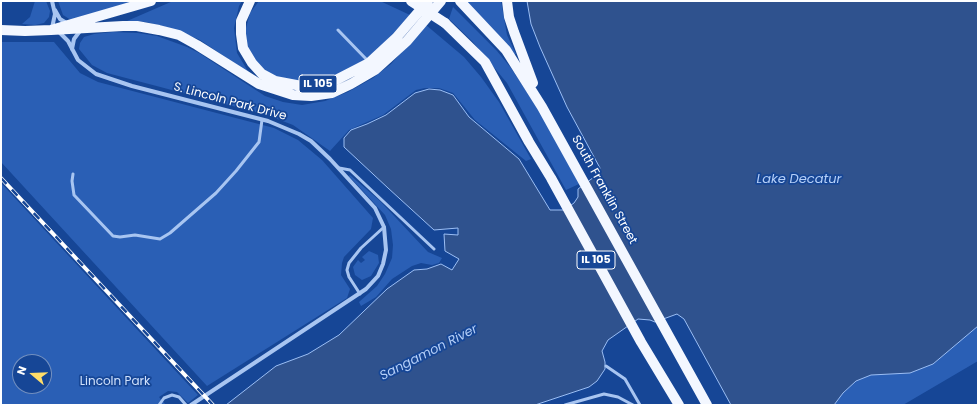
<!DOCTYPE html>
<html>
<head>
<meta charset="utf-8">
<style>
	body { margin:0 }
	#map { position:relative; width:979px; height:406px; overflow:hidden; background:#164696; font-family:Poppins,sans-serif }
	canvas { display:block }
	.frame { position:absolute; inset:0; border:2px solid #fff; pointer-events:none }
	.north { position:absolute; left:12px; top:354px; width:40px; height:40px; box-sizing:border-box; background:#164696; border:1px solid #7390c0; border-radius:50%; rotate:289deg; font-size:11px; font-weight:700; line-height:16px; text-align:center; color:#fff }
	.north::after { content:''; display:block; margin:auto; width:14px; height:18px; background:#ffdd69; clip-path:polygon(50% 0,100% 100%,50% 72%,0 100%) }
</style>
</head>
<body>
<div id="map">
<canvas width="979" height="406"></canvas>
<div class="frame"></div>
<div class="north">N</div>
</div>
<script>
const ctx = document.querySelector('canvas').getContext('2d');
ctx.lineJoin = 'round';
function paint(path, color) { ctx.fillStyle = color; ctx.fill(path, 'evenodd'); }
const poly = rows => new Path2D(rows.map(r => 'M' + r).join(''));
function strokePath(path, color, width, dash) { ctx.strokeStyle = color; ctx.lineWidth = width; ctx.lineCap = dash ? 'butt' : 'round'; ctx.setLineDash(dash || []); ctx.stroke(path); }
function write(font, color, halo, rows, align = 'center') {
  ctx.font = font + ' Poppins,sans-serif'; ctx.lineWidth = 3.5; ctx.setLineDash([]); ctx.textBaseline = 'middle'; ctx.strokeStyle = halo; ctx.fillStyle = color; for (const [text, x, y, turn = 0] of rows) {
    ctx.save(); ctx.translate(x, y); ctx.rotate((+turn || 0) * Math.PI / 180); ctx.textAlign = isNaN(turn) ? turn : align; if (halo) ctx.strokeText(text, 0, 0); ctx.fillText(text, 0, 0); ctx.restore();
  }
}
const green = poly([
	[35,1,46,1,50,11,49,17,44,23,35,25,22,24,30,17],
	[58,1,141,1,71,20,63,15],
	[173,1,242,1,239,6,234,28,237,53,249,73,200,40,176,30,146,22,127,21],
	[259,1,380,1,410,15,378,50,355,67,328,79,300,84,275,78,258,65,246,46,246,28,250,13],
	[466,1,501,1,507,35,516,54,513,56],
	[453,7,497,51,511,68,544,118,579,184,566,190,507,83,472,41,449,19],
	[426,25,464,57,481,77,499,102,531,159,526,161,475,120,453,93,439,88,425,88,416,90,383,115,349,130,330,151,293,125,267,115,107,73,92,65,79,49,80,43,84,37,94,34,113,32,138,33,157,36,187,47,199,53,265,96,283,102,302,105,325,101,348,92,373,78,391,64],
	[1,42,54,42,80,73,98,82,274,128,298,140,322,160,373,218,371,229,344,257,342,263,341,275,350,289,347,298,207,386,1,162],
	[350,175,380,201,428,252,442,258,439,263,432,265,421,263,412,266,392,279,376,297,361,306,359,302,377,286,385,274,392,258,393,245,391,229,385,215,349,176],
	[1,183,198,395,188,403,177,392,168,391,159,397,166,405,1,405],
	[20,362,44,362,44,386,20,386],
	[369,251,378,255,379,263,371,276,362,280,355,275,353,267,358,260,361,263,365,260,362,257],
	[978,326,978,361,903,405,834,405,843,393,856,381,871,374,889,373,959,341]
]);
const water = poly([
	[527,1,978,1,978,326,933,364,910,373,871,375,856,381,843,393,834,405,731,405,684,319,677,314,655,322,650,320,638,319,608,340,602,351,605,362,605,369,597,381,589,387,535,405,226,405,276,366,308,354,339,335,387,289,414,270,427,269,441,264,452,270,459,259,445,251,444,234,458,235,458,228,434,230,388,188,344,147,344,138,351,130,367,124,386,115,415,93,429,89,440,90,453,95,469,117,519,159,550,210,564,210,574,203,578,197,578,189,598,174,600,168,567,107,540,47,531,24,527,1]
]);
const lane = poly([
	[338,30,368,61],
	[339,168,350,170,434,249],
	[73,174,72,181,74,195,113,236,120,237,135,235,160,239,170,233,216,193,236,171,259,142,262,120],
	[360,294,349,277,347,270,349,263,361,248,384,227],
	[606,366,625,379,640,405],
	[159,405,164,398,172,395,179,397,186,405],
	[565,405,604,394,618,397,633,405]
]);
const street = poly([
	[52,1,55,14,52,28],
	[55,10,60,19,68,24],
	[59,32,68,41,78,60,96,74,132,86,268,121,299,134,311,141,330,159,375,208,384,227,386,250,383,264,378,276,366,289,191,405],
	[72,49,74,39,80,31]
]);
const primary = poly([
	[250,1,241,21,241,34,243,48,252,63,262,74,275,81,307,87,336,80,369,63,396,38,428,1],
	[460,1,506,50,542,107,707,405],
	[507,1,509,17,514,32,533,83],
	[445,23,485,62,529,142,551,178,641,342,679,405],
	[1,30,25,31,51,30,151,1],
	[51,30,123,26,137,26,159,30,179,35,197,45,259,84,293,95,311,96,332,93,351,84,375,70,407,41,441,1]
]);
const rail = poly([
	[1,178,213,405]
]);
const primaryBridge = poly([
	[411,1,445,23]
]);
const shields = [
	[318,84,38],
	[596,260,38]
];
const shieldNames = [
	["IL 105",318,84],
	["IL 105",596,260]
];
const streetNames = [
	["S. Lincoln Park Drive",230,102,15],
	["South Franklin Street",604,190,61]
];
const parkNames = [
	["Lincoln Park",115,382]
];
const waterNames = [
	["Lake Decatur",799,180],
	["Sangamon River",429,353,-27]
];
paint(green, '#2a5fb5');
paint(water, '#2f528e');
strokePath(water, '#9bbef4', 1);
strokePath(lane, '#a8c5f1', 3);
strokePath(street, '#a8c5f1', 4);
strokePath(primary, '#f3f7ff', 10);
strokePath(rail, '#fff', 4);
strokePath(rail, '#164696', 2.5, [8]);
strokePath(primaryBridge, '#f3f7ff', 10);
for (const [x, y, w] of shields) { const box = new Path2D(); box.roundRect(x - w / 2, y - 9, w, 18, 3); ctx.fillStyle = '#164696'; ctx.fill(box); strokePath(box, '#fff', 1); }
write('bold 11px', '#fff', null, shieldNames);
write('12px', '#fff', '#164696', streetNames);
write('12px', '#d0e1fc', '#164696', parkNames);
write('italic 13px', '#b5cff8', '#164696', waterNames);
</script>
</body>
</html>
